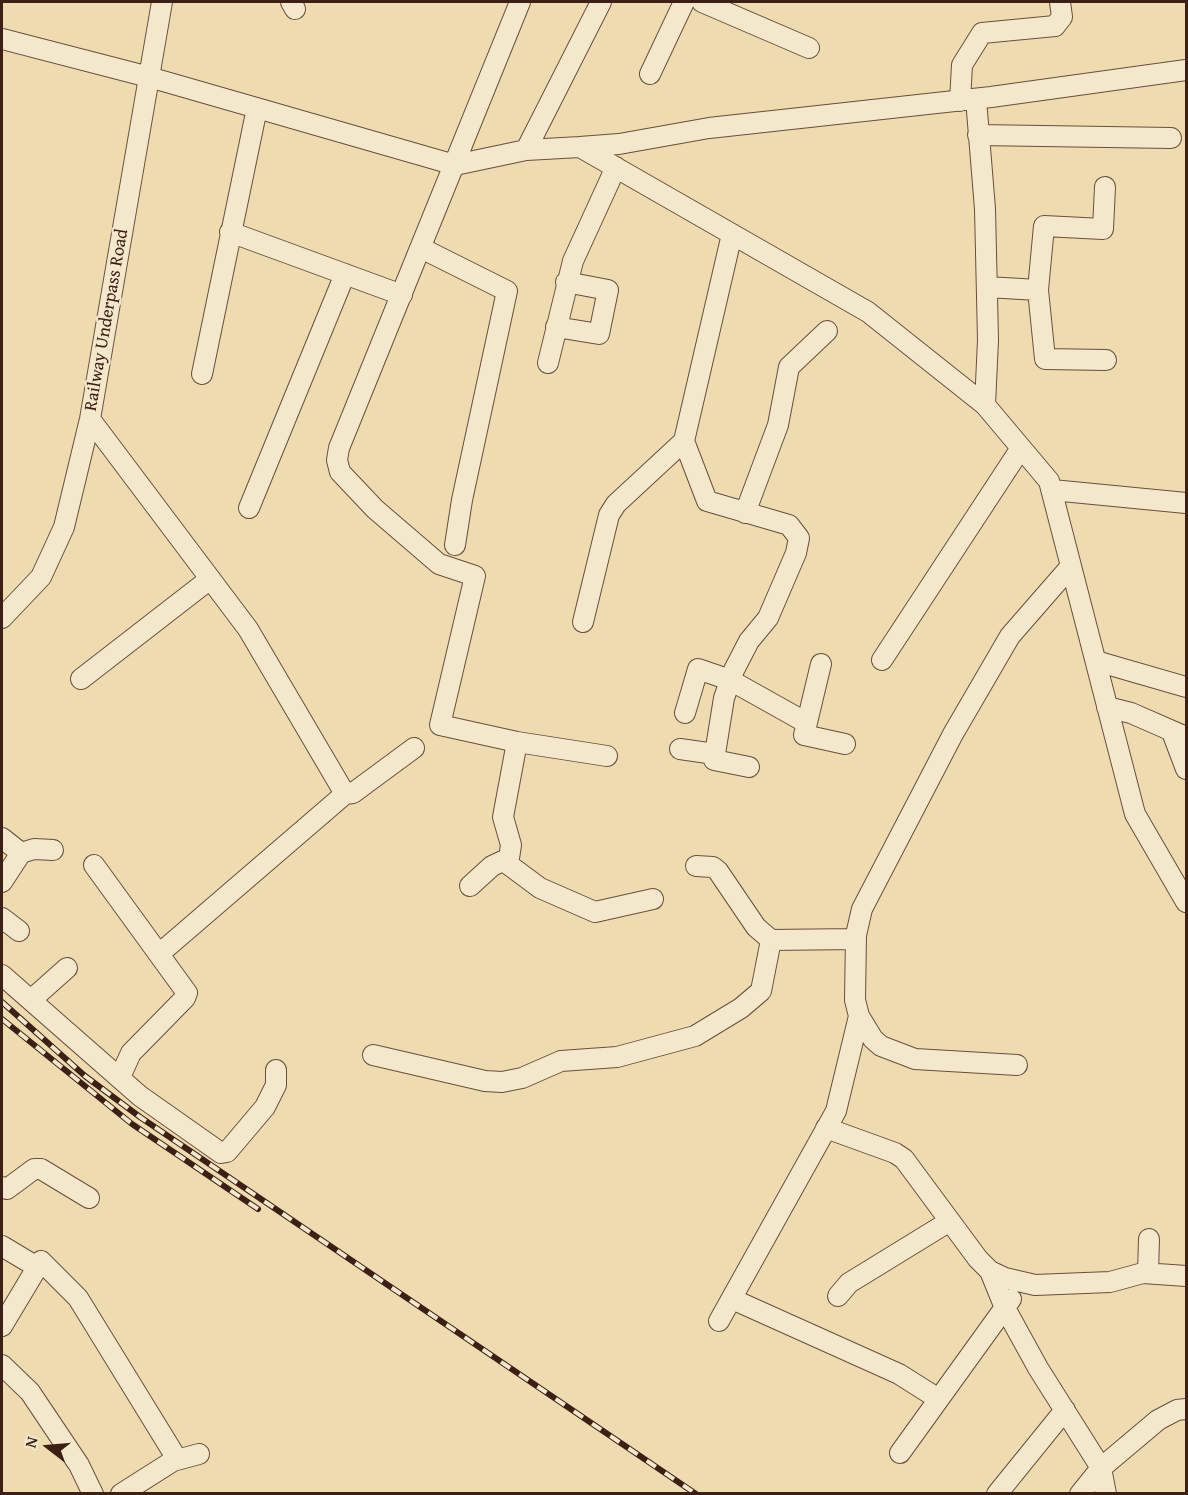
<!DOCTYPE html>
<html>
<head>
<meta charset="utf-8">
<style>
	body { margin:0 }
	#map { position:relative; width:1188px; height:1495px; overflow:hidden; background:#eedbb0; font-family:"Gentium Book Plus",serif }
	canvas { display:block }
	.frame { position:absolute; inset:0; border:3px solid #3c2015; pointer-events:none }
	.north { position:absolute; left:18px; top:1417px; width:60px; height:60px; -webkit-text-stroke:4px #f4e8cc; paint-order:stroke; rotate:286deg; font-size:16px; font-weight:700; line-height:24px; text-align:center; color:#3c2015 }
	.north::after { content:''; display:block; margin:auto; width:21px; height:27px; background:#3c2015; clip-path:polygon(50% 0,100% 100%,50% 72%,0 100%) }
</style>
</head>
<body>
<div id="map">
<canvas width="1188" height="1495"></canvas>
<div class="frame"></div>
<div class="north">N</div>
</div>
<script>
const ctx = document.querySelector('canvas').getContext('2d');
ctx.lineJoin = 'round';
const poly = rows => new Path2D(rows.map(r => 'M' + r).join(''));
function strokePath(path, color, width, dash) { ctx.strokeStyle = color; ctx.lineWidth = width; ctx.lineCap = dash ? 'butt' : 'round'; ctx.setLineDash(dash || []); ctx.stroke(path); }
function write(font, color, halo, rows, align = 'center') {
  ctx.font = font + ' "Gentium Book Plus",serif'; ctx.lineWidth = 4.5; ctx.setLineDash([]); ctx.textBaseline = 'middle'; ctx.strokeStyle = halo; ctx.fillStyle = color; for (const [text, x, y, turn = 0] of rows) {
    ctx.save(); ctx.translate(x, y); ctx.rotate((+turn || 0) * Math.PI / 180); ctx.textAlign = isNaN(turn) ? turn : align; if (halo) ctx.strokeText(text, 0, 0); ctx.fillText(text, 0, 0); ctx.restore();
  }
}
const minor = poly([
	[291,2,295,9],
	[520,2,339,448,337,460,340,472,375,509,439,564,475,576,440,725,517,742,607,756],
	[702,2,809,48],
	[2,39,149,77,455,165,526,150,580,147,868,312,985,405,1049,481,1135,814,1186,902],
	[650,74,684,2],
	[976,99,985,209,988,340,985,405],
	[960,101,962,65,982,33,1055,26,1062,17,1060,2],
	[978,135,1171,138],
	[580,147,619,144,709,128,991,97,1186,70],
	[526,150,601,2],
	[1105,187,1103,229,1044,226,1038,290,1045,359,1106,360],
	[230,232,402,295],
	[732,234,684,441,707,501,789,525,799,538,796,553,768,618,749,641,734,670,724,698,714,760,749,767],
	[421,248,507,291,462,500,455,545],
	[987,287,1038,290],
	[556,327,599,334,608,290,566,282],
	[548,363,573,261,616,167],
	[202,374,257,108],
	[90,419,248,629,345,794],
	[1052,490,1186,503],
	[249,508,345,274],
	[745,513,778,425,789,367,827,331],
	[2,618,41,577,64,527,90,419,162,2],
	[583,622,609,515,616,504,684,441],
	[882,660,1021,448],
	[1096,661,1186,687],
	[821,664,804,735,845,744],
	[81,679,210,579],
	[1107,707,1131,713,1186,737],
	[685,713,698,669,730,680,805,722],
	[1172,732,1186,769],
	[680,749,715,754],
	[2,838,21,853],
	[505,862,540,888,595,912,653,899],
	[94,865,187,993,185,998,131,1053,120,1077],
	[696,866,713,867,718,871,756,927,771,940,855,939],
	[2,882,21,853,34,849,53,850],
	[470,886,492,866,509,858,511,845,503,817,517,742],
	[2,918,19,931],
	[166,948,345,794,353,793,414,748],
	[2,975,140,1096,221,1153,227,1152,265,1107,276,1085,276,1070],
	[31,1000,67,968],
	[373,1055,485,1081,502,1082,522,1078,561,1061,617,1057,695,1036,741,1008,761,991,771,940],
	[1017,1065,915,1059,881,1046,873,1039,859,1016,855,1000,856,935,862,909,953,734,1010,636,1071,566],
	[826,1128,895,1153,904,1159,978,1259,990,1271,1005,1278,1035,1285,1110,1282,1143,1273,1186,1276],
	[2,1187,7,1189,34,1169,41,1169,89,1198],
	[2,1246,37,1267],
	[990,1271,1005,1308,1038,1368,1101,1468,1106,1494],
	[1148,1273,1149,1239],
	[838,1296,849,1283,950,1221],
	[732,1299,899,1374,937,1398],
	[719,1321,836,1111,859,1016],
	[2,1326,41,1261,78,1298,177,1459],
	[2,1365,30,1392,79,1465,93,1494],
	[900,1453,1011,1299],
	[121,1494,173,1461,199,1454],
	[997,1494,1065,1410],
	[1080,1494,1101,1468,1158,1420,1177,1410,1186,1409]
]);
const rail = poly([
	[2,1002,85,1076,140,1117,696,1494],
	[2,1019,132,1124,258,1209]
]);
const streetNames = [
	["Railway Underpass Road",107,320,-80]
];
strokePath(minor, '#684f3c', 22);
strokePath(minor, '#f4e8cc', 20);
strokePath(rail, '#3c2015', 6);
strokePath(rail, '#f4e8cc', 4, [11]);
write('18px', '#3c2015', '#f4e8cc', streetNames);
</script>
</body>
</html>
